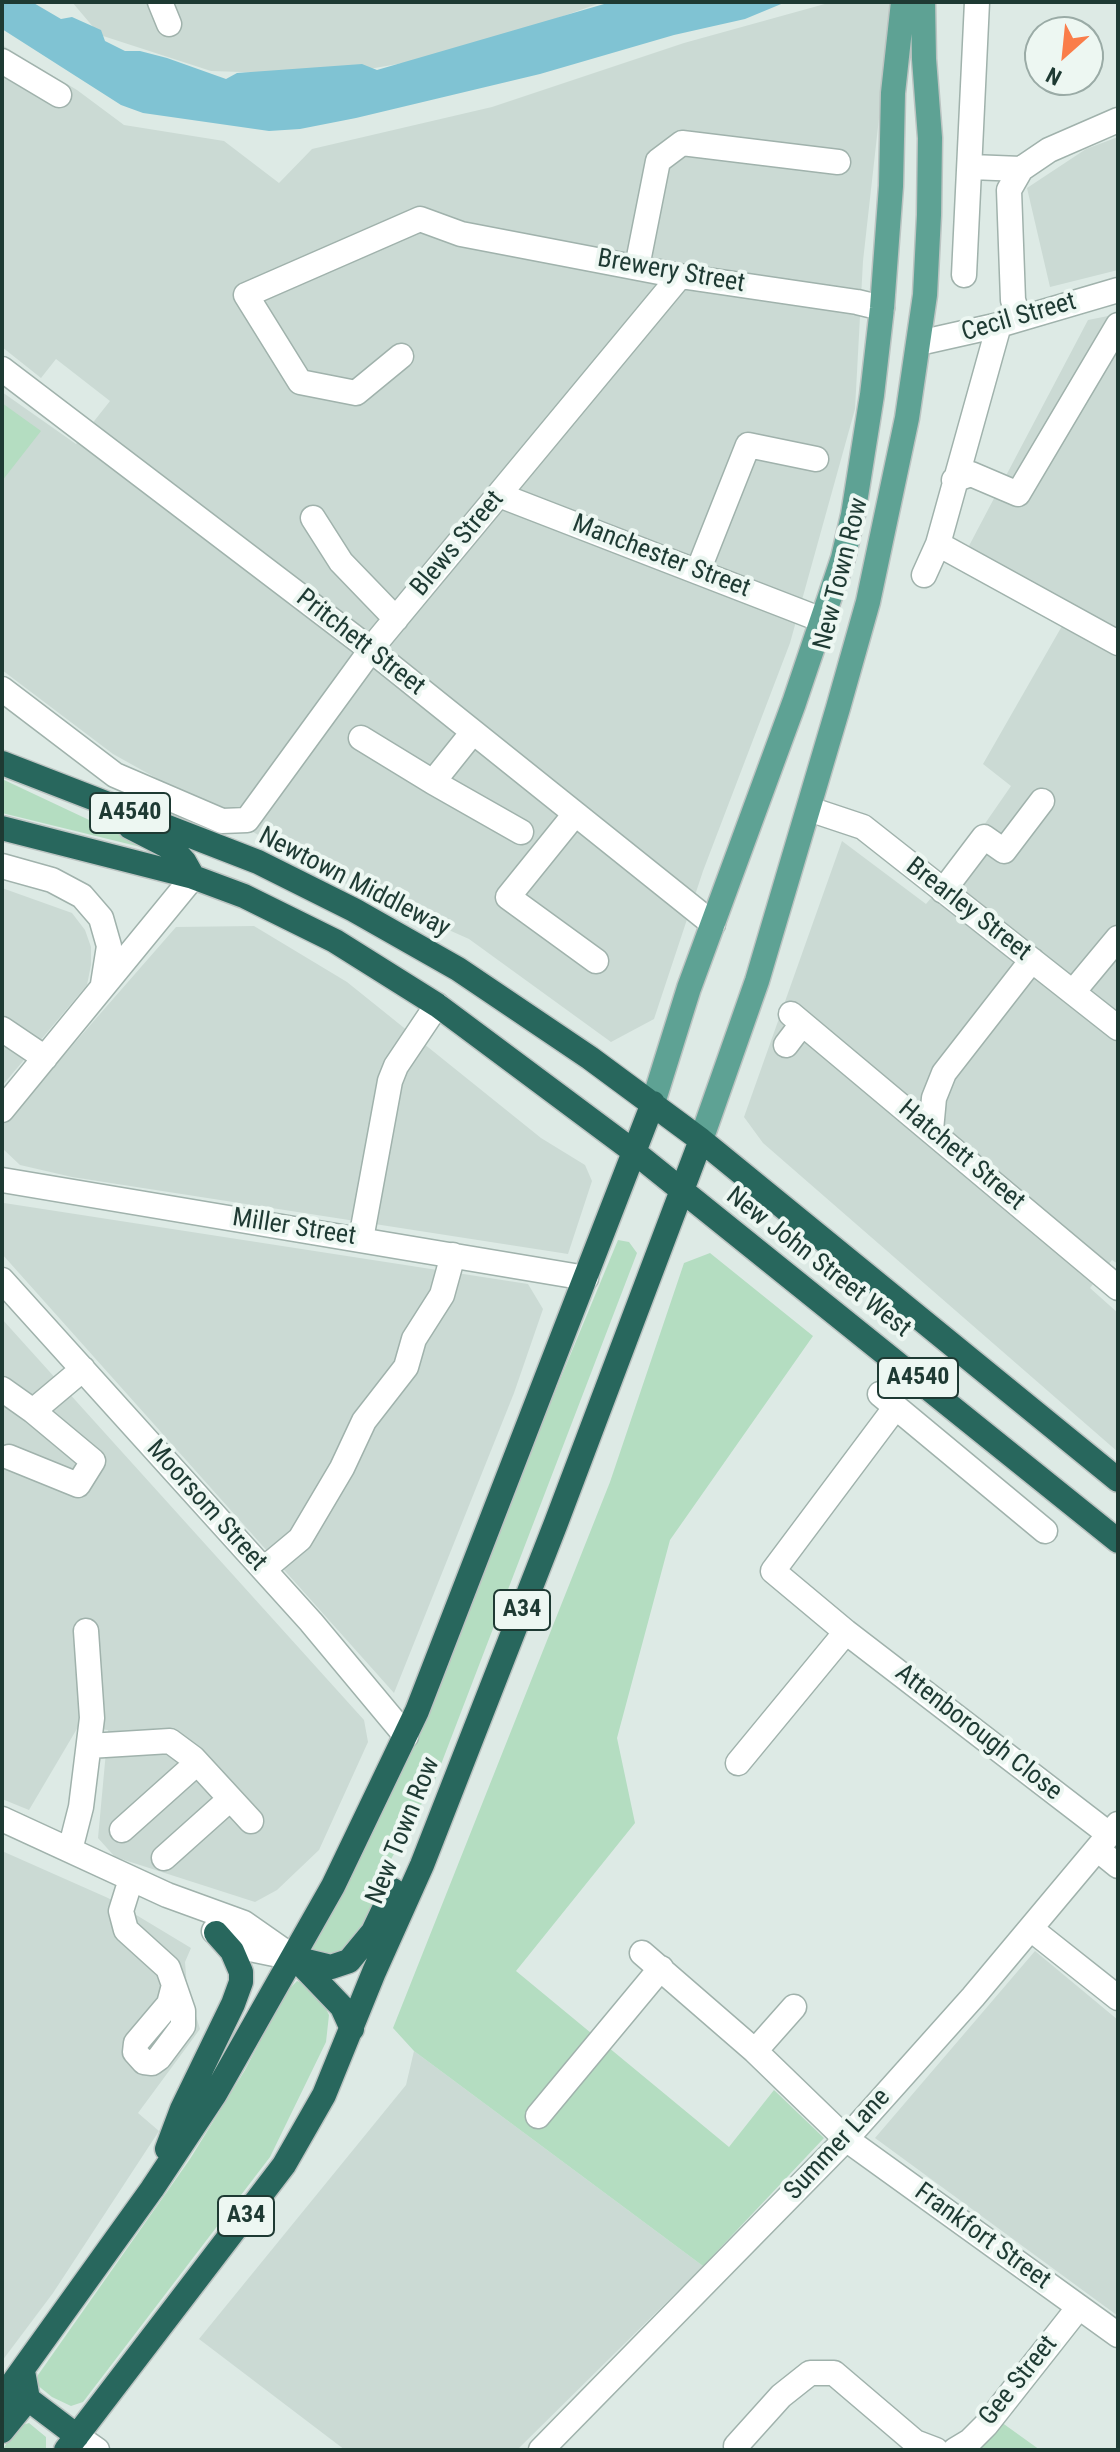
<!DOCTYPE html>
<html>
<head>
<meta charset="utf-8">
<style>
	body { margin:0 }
	#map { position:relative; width:1120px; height:2452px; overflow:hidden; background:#ddeae5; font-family:"Roboto Condensed",sans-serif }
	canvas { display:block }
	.frame { position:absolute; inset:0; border:4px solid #1e3a33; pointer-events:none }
	.north { position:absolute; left:1024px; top:16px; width:80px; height:80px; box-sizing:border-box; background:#edf7f2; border:2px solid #9aaba6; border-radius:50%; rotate:207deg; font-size:22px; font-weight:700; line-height:32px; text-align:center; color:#1e3a33 }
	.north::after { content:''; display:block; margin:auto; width:28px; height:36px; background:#fa7d4a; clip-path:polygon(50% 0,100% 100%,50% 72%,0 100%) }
</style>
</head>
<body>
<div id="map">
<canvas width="1120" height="2452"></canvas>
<div class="frame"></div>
<div class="north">N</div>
</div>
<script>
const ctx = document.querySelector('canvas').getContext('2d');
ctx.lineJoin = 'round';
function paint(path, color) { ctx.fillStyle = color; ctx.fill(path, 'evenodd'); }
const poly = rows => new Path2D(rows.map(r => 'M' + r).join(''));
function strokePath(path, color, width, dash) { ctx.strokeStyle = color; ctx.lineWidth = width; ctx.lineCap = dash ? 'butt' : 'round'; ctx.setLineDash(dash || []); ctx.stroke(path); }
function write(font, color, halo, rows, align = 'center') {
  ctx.font = font + ' "Roboto Condensed",sans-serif'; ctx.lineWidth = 8; ctx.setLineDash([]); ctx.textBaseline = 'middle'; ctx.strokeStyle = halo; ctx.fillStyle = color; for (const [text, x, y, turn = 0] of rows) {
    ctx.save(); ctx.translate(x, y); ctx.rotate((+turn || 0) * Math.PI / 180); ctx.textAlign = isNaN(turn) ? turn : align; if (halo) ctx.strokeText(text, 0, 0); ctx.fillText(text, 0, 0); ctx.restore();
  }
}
const built = poly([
	[72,2,603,2,456,54,334,75,211,71,100,35],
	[832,2,892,2,863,261,855,409,790,643,703,871,654,1019,611,1042,469,939,350,886,113,754,2,670,2,392,76,444,110,401,56,359,41,378,2,347,2,45,77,90,124,125,224,141,279,183,312,149,492,107,684,43],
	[1118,137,1118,270,1050,287,1027,188,1086,149],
	[1118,314,1118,1264,1112,1260,1090,1288,1118,1313,1118,1452,763,1143,744,1117,842,841,926,904,946,880,1011,786,983,764,1062,626,961,561,1088,320],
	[2,888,72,913,85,930,91,947,91,965,87,985,2,1086],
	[254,926,347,982,541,1138,585,1165,592,1181,568,1254,72,1177,20,1165,2,1148,2,1126,176,927],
	[4,1203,528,1284,543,1309,514,1393,394,1693,2,1254,2,1209],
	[2,1319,364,1720,368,1742,319,1850,277,1890,255,1902,115,1857,98,1838,108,1730,78,1727,29,1810,2,1799],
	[2,1851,108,1898,191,1948,185,1962,187,1987,200,2029,138,2113,159,2131,53,2293,2,2361],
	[1035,1951,1118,2020,1118,2316,875,2138],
	[414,2051,703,2266,517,2450,345,2450,199,2339,406,2085]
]);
const green = poly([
	[2,403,41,431,2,481],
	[2,779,153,850,2,813],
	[618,1240,629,1242,637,1253,435,1780,390,1861,362,1931,346,1950,328,1956,312,1950,530,1452],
	[710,1253,813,1336,670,1540,617,1738,635,1823,516,1971,729,2147,774,2090,824,2138,703,2266,414,2051,393,2028,610,1482,684,1263],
	[297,1981,312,1987,322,2000,329,2015,326,2042,270,2157,83,2402,71,2406,52,2397,36,2384,38,2375,190,2159,245,2070,286,1992],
	[1001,2422,1040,2450,973,2450],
	[29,2423,46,2437,46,2450,2,2450,19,2426]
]);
const water = poly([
	[2,2,32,2,61,19,72,17,101,30,105,41,125,51,140,51,167,58,226,79,237,73,362,64,377,70,611,2,786,2,745,19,674,35,540,74,356,118,300,129,269,131,143,113,121,105,2,29]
]);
const minor = poly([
	[160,2,169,24],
	[2,61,59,95],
	[971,167,1021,169],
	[637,267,658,161,682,143,838,162],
	[964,275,977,2],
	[1019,318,1013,300,1009,190,1021,169,1049,150,1118,120],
	[919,343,999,325,1118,290],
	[401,356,356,393,300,382,246,295,420,219,461,234,680,276,857,302,882,308],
	[2,369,371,650,713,924],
	[954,480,971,474,1018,494,1118,325],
	[499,495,822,620],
	[313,518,341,562,396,619],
	[938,544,1118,643],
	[698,571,748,445,816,459],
	[924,575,938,544,999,325],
	[2,689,115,775,222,821,247,820,379,639,680,276],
	[473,732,433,782,521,832],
	[361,738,433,782],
	[809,809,863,827,1118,1028],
	[575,814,508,897,596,961],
	[2,866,52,880,82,896,101,918,109,946,103,984],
	[943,891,984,837,1004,851,1042,801],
	[1073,992,1118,938],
	[791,1014,1118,1288],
	[2,1029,45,1058],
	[786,1045,802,1024],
	[2,1110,193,877],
	[931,1130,934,1098,944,1073,1032,960],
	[2,1180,586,1278],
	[361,1239,390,1081,396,1066,437,1005],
	[2,1280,311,1622,406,1736],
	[2,1389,33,1411],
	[880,1394,1045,1531],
	[895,1408,773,1571,846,1632,1110,1835],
	[9,1457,78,1485,93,1461,33,1411,83,1369],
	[264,1569,300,1539,342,1468,364,1421,406,1367,414,1339,442,1295,453,1255],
	[89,1746,170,1741,193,1758,251,1821],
	[738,1763,846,1632],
	[2,1819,167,1895,244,1923,294,1958],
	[122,1830,197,1763],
	[1097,1849,1118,1866],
	[70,1850,81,1807,92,1718,86,1631],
	[164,1858,230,1799],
	[131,1879,121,1911,126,1930,168,1968,174,1985,183,2011,183,2026,159,2058,152,2063,144,2062,135,2052,136,2043,169,2004,174,1985],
	[1031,1929,1118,1998],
	[214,1931,250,1949,284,1956],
	[642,1953,755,2051,846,2139,1118,2335],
	[755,2051,794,2007],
	[538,2116,661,1968],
	[77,2436,97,2450],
	[736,2446,781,2396,810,2373,834,2373,915,2442,936,2450],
	[541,2450,846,2139,973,1997,1118,1824],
	[955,2450,970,2441,986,2425,1079,2307]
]);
const major = poly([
	[653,1103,689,988,794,703,843,558,853,515,872,395,882,308,891,186,893,93,903,2],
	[701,1140,757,981,838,708,868,602,907,418,925,295,929,215,930,138,924,59,923,2]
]);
const highway = poly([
	[2,763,258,862,354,910,458,969,590,1058,701,1140,1118,1480],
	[130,827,173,849,184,861,193,877],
	[2,828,193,877,244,896,335,941,437,1005,633,1151,1118,1541],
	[294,1958,331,1967,349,1961,373,1932,393,1890],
	[296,1959,342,2007,352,2029],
	[167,2149,182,2109,233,2004,241,1982,241,1972,232,1951,216,1933],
	[23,2371,28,2399,77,2436],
	[2,2398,152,2189,215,2094,333,1886,417,1711,653,1103],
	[2,2431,28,2399],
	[66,2450,284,2165,324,2095,374,1972,422,1865,556,1523,701,1140]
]);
const shields = [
	[130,813,80],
	[918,1378,80],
	[522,1610,56],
	[246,2216,56]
];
const shieldNames = [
	["A4540",130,813],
	["A4540",918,1378],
	["A34",522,1610],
	["A34",246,2216]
];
const streetNames = [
	["Brewery Street",671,272,10],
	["Cecil Street",1019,318,-16],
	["Blews Street",458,544,-50],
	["Manchester Street",661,557,21],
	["New Town Row",842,574,-76],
	["Pritchett Street",360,643,38],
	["Newtown Middleway",354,883,27],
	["Brearley Street",968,910,38],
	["Hatchett Street",961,1156,40],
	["Miller Street",294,1228,9],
	["New John Street West",818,1263,38],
	["Moorsom Street",206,1506,48],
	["Attenborough Close",978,1733,38],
	["New Town Row",404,1831,-68],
	["Summer Lane",838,2145,-47],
	["Frankfort Street",982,2237,36],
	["Gee Street",1019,2381,-51]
];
paint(built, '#cbdad4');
paint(green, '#b4ddc1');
paint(water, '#80c3d3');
strokePath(minor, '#a0b2ac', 27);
strokePath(major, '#bcc4c2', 27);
strokePath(highway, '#bcc4c2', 27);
strokePath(minor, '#fff', 24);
strokePath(major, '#5ea294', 24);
strokePath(highway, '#28675d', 24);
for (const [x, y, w] of shields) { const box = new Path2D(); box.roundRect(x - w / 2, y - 20, w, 40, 6); ctx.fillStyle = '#edf7f2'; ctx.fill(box); strokePath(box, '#1e3a33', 2); }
write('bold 24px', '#1e3a33', null, shieldNames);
write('26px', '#1e3a33', '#edf7f2', streetNames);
</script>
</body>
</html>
